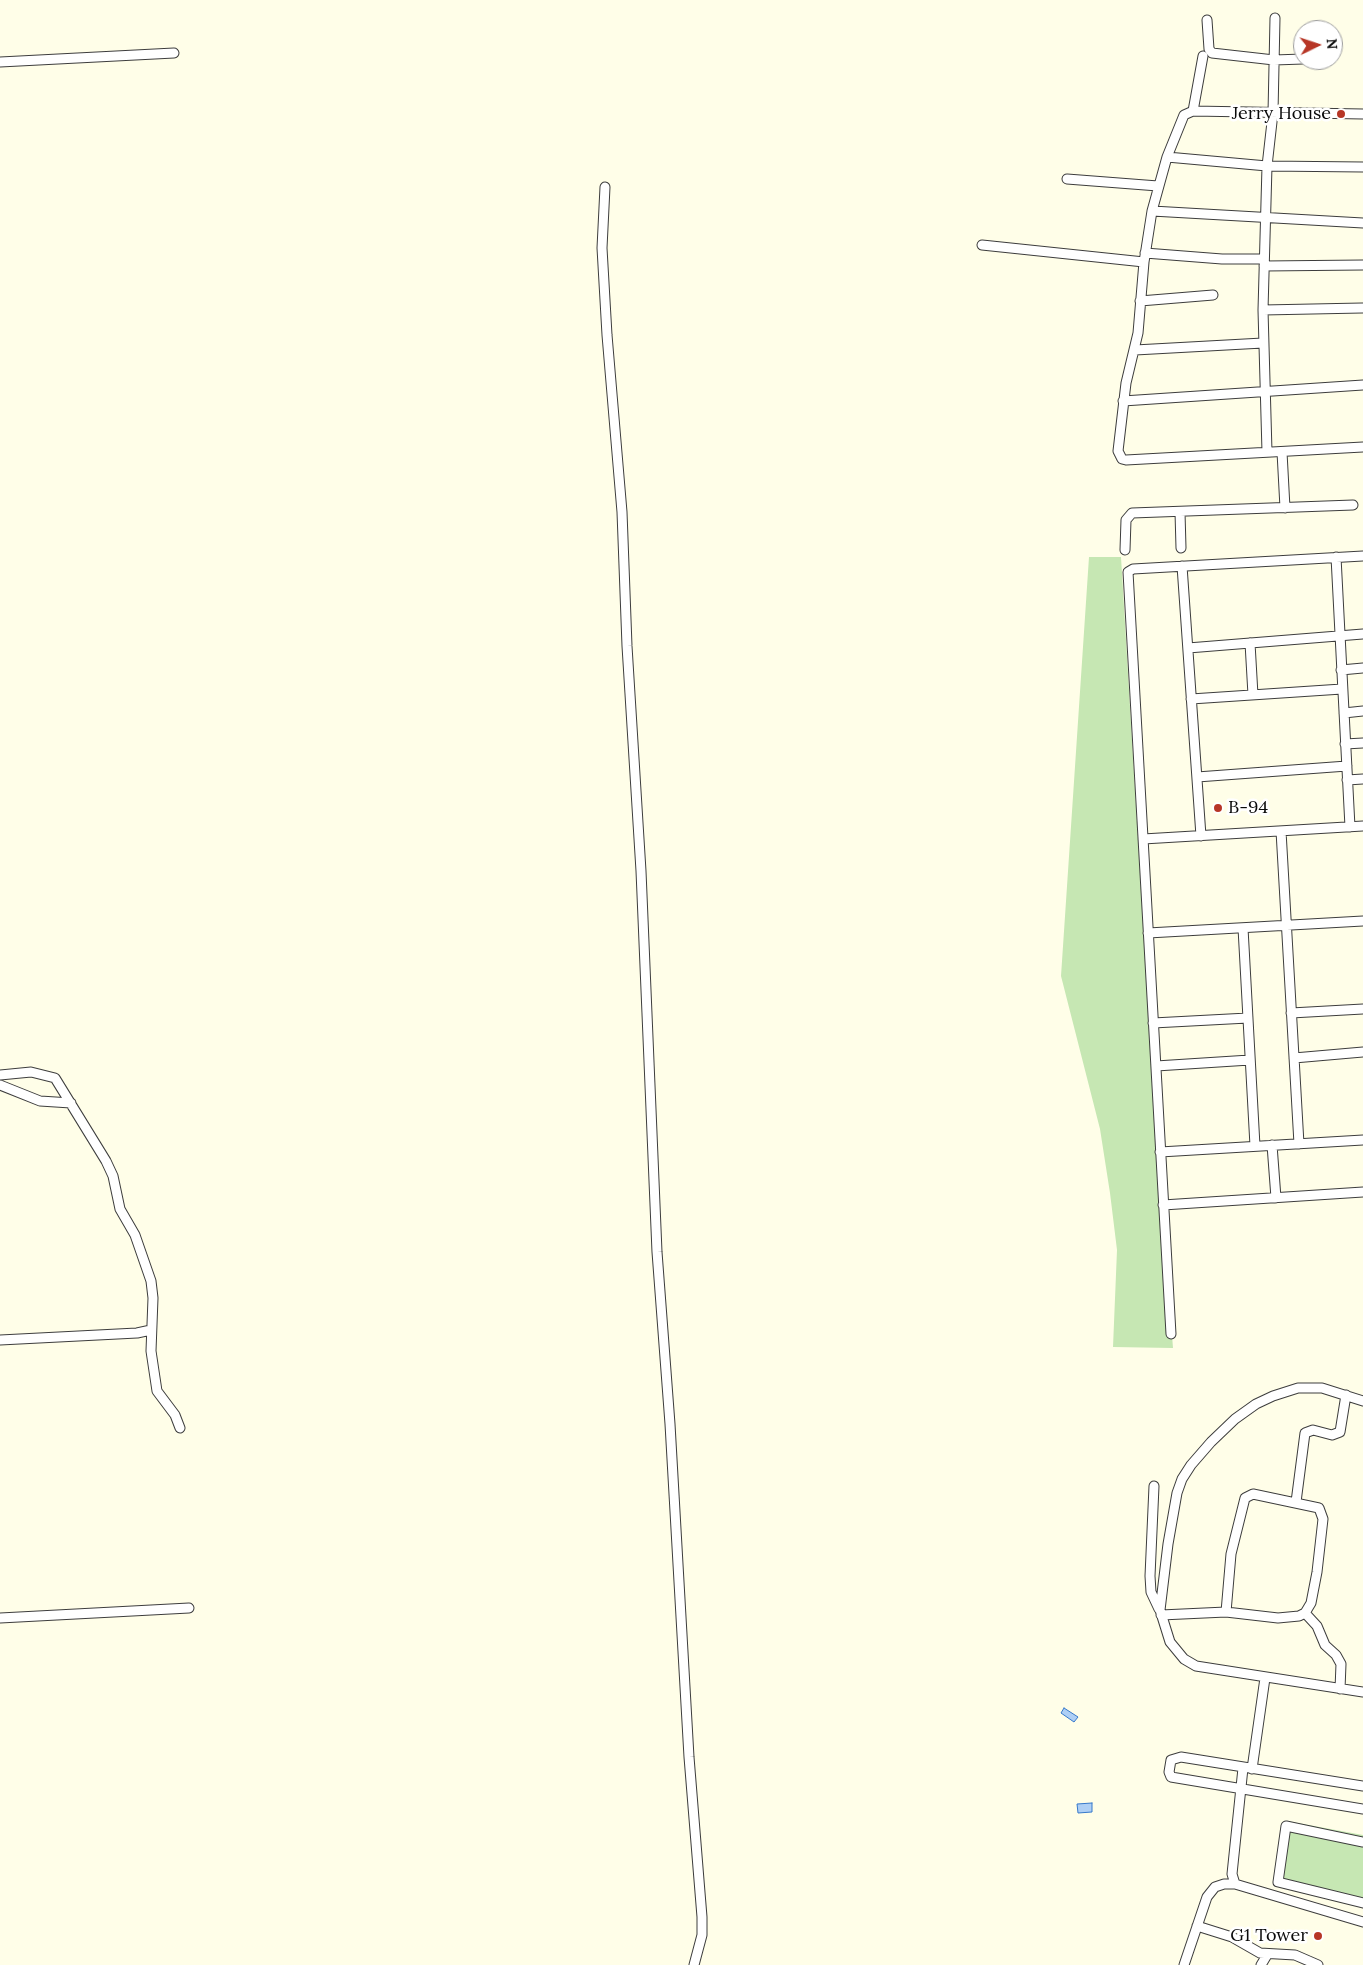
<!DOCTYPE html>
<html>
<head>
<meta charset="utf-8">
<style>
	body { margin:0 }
	#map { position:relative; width:1363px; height:1965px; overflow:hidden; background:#fffee8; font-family:Lora,serif }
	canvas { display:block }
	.north { position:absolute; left:1293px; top:20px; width:50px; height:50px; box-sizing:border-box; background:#fff; border:1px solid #9d9d9d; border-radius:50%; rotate:86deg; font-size:14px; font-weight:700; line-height:20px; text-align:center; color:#0a0a0a }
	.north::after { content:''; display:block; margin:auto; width:18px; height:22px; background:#b73626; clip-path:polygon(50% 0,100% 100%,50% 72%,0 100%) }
</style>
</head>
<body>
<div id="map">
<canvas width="1363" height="1965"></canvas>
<div class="north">N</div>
</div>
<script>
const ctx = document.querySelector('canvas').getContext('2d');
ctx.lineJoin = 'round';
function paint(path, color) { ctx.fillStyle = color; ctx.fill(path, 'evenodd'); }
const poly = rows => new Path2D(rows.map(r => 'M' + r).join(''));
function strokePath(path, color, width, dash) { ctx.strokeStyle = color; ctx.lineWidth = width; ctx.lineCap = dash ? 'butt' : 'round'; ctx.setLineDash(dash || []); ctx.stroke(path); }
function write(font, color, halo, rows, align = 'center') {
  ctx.font = font + ' Lora,serif'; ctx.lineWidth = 5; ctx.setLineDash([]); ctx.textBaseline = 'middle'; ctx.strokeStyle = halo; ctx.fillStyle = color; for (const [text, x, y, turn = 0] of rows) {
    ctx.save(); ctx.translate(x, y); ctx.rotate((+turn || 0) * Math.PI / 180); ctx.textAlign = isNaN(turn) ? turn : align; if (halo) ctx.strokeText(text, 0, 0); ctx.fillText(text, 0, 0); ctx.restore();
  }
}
const green = poly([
	[1089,557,1121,557,1154,1105,1173,1348,1113,1347,1117,1250,1110,1193,1100,1129,1061,976],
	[1287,1821,1363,1835,1363,1908,1277,1885]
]);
const water = poly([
	[1064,1708,1078,1717,1074,1722,1061,1713,1064,1708],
	[1092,1803,1092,1812,1078,1813,1077,1804,1092,1803]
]);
const street = poly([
	[1207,20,1209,49,1212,53,1274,60,1303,59],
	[0,62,174,53],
	[1193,111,1203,56],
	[1363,114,1193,111,1184,115,1167,157,1152,211,1144,262,1138,333,1126,383,1118,451,1122,459,1126,460,1363,447],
	[1167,157,1267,166,1363,167],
	[1067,179,1158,186],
	[605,187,602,248,607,335,622,512,627,646,641,871,657,1252,670,1424,689,1757,702,1917,702,1935,694,1965],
	[1152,211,1363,223],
	[982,245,1144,262],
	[1145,253,1222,259,1264,259],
	[1264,266,1363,265],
	[1140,301,1213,295],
	[1263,310,1362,308],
	[1135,350,1263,343],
	[1123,401,1363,385],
	[1267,452,1263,310,1267,166,1273,113,1275,18],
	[1282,452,1285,508],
	[1180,512,1181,548],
	[1125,550,1126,520,1132,513,1353,505],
	[1336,557,1350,827],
	[1182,566,1201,836],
	[1250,643,1253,695],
	[1188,648,1363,634],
	[1341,670,1363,668],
	[1191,699,1342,689],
	[1344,713,1363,711],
	[1345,744,1363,743],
	[1197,777,1347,766],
	[1347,780,1363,779],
	[1281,831,1299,1144],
	[1143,839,1363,826],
	[1243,928,1255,1146],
	[1148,933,1363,921],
	[1291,1013,1363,1009],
	[1153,1023,1248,1018],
	[1294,1058,1363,1052],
	[1156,1066,1250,1060],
	[0,1075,31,1072,55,1078,106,1161,113,1176,120,1209,135,1235,151,1281,153,1298,151,1351,157,1391,175,1415,180,1428],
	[0,1085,40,1101,71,1103],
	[1272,1145,1276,1198],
	[1160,1152,1363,1140],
	[1163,1205,1363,1192],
	[1171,1334,1128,572,1133,569,1363,556],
	[0,1340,137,1333,151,1330],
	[1363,1401,1322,1388,1298,1388,1273,1396,1256,1404,1235,1419,1211,1442,1191,1465,1182,1479,1177,1493,1168,1544,1160,1610,1170,1642,1184,1659,1196,1666,1363,1692],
	[1154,1486,1150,1576,1151,1592,1159,1609],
	[1296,1502,1305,1433,1313,1430,1332,1435,1340,1432,1346,1395],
	[1305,1613,1317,1626,1325,1645,1336,1655,1341,1664,1340,1689],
	[1161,1615,1226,1612,1278,1618,1299,1616,1305,1613,1311,1603,1317,1572,1323,1519,1319,1508,1253,1494,1245,1498,1231,1554,1226,1612],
	[0,1618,189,1608],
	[1252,1769,1265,1678],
	[1363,1786,1181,1757,1171,1760,1169,1772,1171,1777,1363,1809],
	[1363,1842,1286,1826,1278,1882,1363,1903],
	[1235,1884,1232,1874,1243,1768],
	[1197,1926,1232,1937,1260,1953,1295,1955,1318,1965],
	[1184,1965,1207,1897,1215,1887,1224,1884,1235,1884,1363,1922],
	[1261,1965,1267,1955]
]);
const markers = [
	[1341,114,5,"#b73626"],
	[1218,808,5,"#b73626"],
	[1318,1936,5,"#b73626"]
];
const poiNames = [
	["Jerry House",1331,114],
	["B-94",1228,808,"left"],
	["G1 Tower",1308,1936]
];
paint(green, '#c6e7b3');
paint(water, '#aecff5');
strokePath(water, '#3678ca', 1);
strokePath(street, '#3d3d3d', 11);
strokePath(street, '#fff', 9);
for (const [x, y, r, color] of markers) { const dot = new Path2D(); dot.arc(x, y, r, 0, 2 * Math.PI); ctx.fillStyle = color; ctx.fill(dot); strokePath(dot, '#fff', 2); }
write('18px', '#0a0a0a', '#fff', poiNames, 'right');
</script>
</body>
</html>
